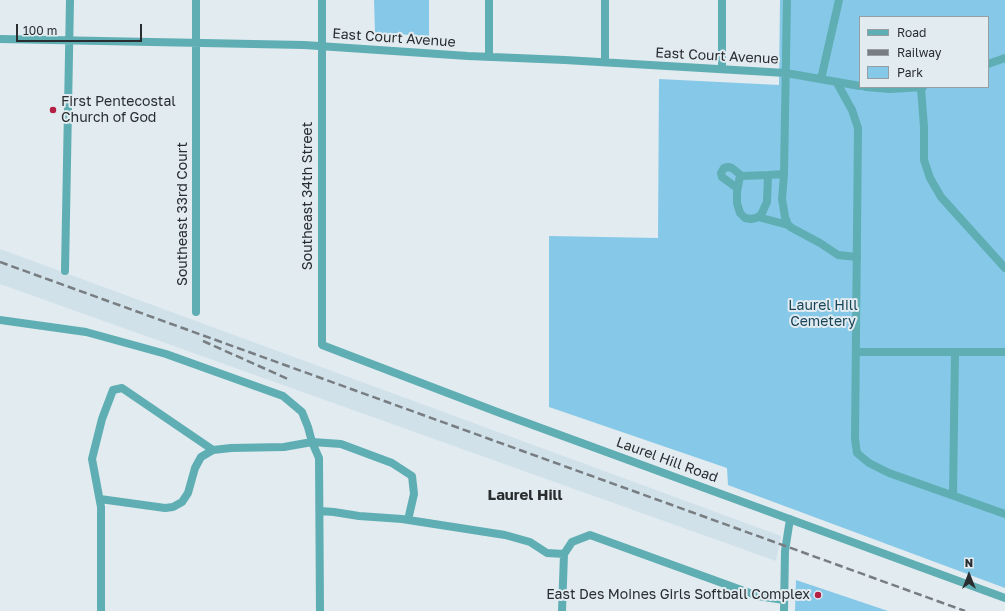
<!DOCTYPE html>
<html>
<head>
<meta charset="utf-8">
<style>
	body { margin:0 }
	#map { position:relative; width:1005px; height:611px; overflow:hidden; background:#e1ebf0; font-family:"Golos Text",sans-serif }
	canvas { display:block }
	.legend { position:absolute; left:859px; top:16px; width:130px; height:72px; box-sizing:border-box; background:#e1ebf0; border:1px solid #979fa3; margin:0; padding:5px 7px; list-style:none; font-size:12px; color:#292d2f }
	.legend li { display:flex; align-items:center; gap:8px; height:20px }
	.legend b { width:20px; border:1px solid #979fa3 }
	.north { position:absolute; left:949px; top:555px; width:40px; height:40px; -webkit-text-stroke:3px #e1ebf0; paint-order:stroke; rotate:0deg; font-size:11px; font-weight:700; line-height:16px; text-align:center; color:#292d2f }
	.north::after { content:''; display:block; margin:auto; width:14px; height:18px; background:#292d2f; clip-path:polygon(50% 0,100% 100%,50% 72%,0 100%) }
	.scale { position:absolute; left:16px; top:24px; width:126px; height:18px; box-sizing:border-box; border:2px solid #292d2f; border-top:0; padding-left:5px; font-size:12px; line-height:14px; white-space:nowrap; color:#292d2f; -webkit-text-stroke:3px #e1ebf0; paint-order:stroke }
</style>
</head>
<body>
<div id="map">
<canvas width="1005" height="611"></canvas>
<ul class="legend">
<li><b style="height:5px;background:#5faeb3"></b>Road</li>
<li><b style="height:5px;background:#777d80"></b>Railway</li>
<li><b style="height:11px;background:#86c8e7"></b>Park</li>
</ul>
<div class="north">N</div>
<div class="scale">100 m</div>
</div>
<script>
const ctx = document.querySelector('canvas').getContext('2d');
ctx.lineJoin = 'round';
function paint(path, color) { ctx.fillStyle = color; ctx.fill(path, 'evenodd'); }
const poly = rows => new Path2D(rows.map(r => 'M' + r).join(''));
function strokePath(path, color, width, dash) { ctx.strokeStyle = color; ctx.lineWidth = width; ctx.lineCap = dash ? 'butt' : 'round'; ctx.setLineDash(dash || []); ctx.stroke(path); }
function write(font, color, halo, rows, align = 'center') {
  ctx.font = font + ' "Golos Text",sans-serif'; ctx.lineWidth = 4; ctx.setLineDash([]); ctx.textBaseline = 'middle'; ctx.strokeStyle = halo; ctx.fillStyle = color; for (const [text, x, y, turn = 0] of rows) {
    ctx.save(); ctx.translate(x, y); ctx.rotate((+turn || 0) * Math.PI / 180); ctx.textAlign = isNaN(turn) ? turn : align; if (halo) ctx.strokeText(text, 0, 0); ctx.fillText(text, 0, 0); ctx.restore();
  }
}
const built = poly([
	[0,249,781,536,776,561,0,284]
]);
const green = poly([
	[374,0,429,0,429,36,375,33],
	[780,0,1005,0,1005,588,728,485,727,468,549,407,549,236,658,238,659,79,779,85],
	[860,17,988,17,988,87,860,87],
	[796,580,888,611,795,611]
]);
const minor = poly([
	[322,0,322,345,500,413,1005,598],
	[489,0,489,57],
	[605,0,605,62],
	[722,0,722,69],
	[787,0,784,174,782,199,785,217,788,225,792,228,820,243,838,255,857,257],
	[0,39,304,45,468,56,565,60,786,73,860,86],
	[988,64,1005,58],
	[821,79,839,0],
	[837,83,852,110,858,128,855,439,857,453,869,463,889,473,1005,514],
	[866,87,890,89,923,87],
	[921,88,924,127,924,160,930,178,941,197,1005,268],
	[768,175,767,202,761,215,756,218,751,219,745,218,740,213,737,203,737,192,740,176,742,176,768,175,784,174],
	[737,188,722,177,721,173,724,168,728,167,732,168,742,176],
	[758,217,788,225],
	[65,271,70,0],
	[196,312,196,0],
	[0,320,86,332,166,354,283,396,302,412,308,427,312,442,319,458,320,611],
	[856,352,1005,352],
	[953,495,955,352],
	[100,499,165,508,173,507,182,502,188,493,195,468,201,457,213,450,231,448,284,447,312,442,341,444,392,463,412,476,414,494,408,520],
	[320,511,334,512,359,516,402,519,505,535,530,542,547,553,564,554],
	[101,611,101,507,92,459,102,419,113,390,122,388,213,450],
	[562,611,564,554,572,542,590,535,758,596,784,600],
	[784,611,785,551,790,519]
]);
const rail = poly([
	[0,262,965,611],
	[203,341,288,379]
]);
const markers = [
	[53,110,4,"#b32043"],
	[818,595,4,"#b32043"]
];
const streetNames = [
	["East Court Avenue",394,38,4],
	["East Court Avenue",717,56,3],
	["Southeast 34th Street",308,196,-90],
	["Southeast 33rd Court",183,214,-90],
	["Laurel Hill Road",667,460,20]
];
const poiNames = [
	["First Pentecostal",61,102],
	["Church of God",61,118],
	["East Des Moines Girls Softball Complex",810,595,"right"]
];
const parkNames = [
	["Laurel Hill",823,306],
	["Cemetery",823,322]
];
const neighbourhoodNames = [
	["Laurel Hill",525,495]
];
paint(built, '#d0e1ea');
paint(green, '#86c8e7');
strokePath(minor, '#5faeb3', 8);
strokePath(rail, '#777d80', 2.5, [8, 4]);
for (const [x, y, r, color] of markers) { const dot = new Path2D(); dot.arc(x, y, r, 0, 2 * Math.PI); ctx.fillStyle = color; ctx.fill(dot); strokePath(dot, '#e1ebf0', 1.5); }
write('14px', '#292d2f', '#e1ebf0', streetNames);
write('14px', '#292d2f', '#e1ebf0', poiNames, 'left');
write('14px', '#194558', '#e1ebf0', parkNames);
write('bold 15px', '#292d2f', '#e1ebf0', neighbourhoodNames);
</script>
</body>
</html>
